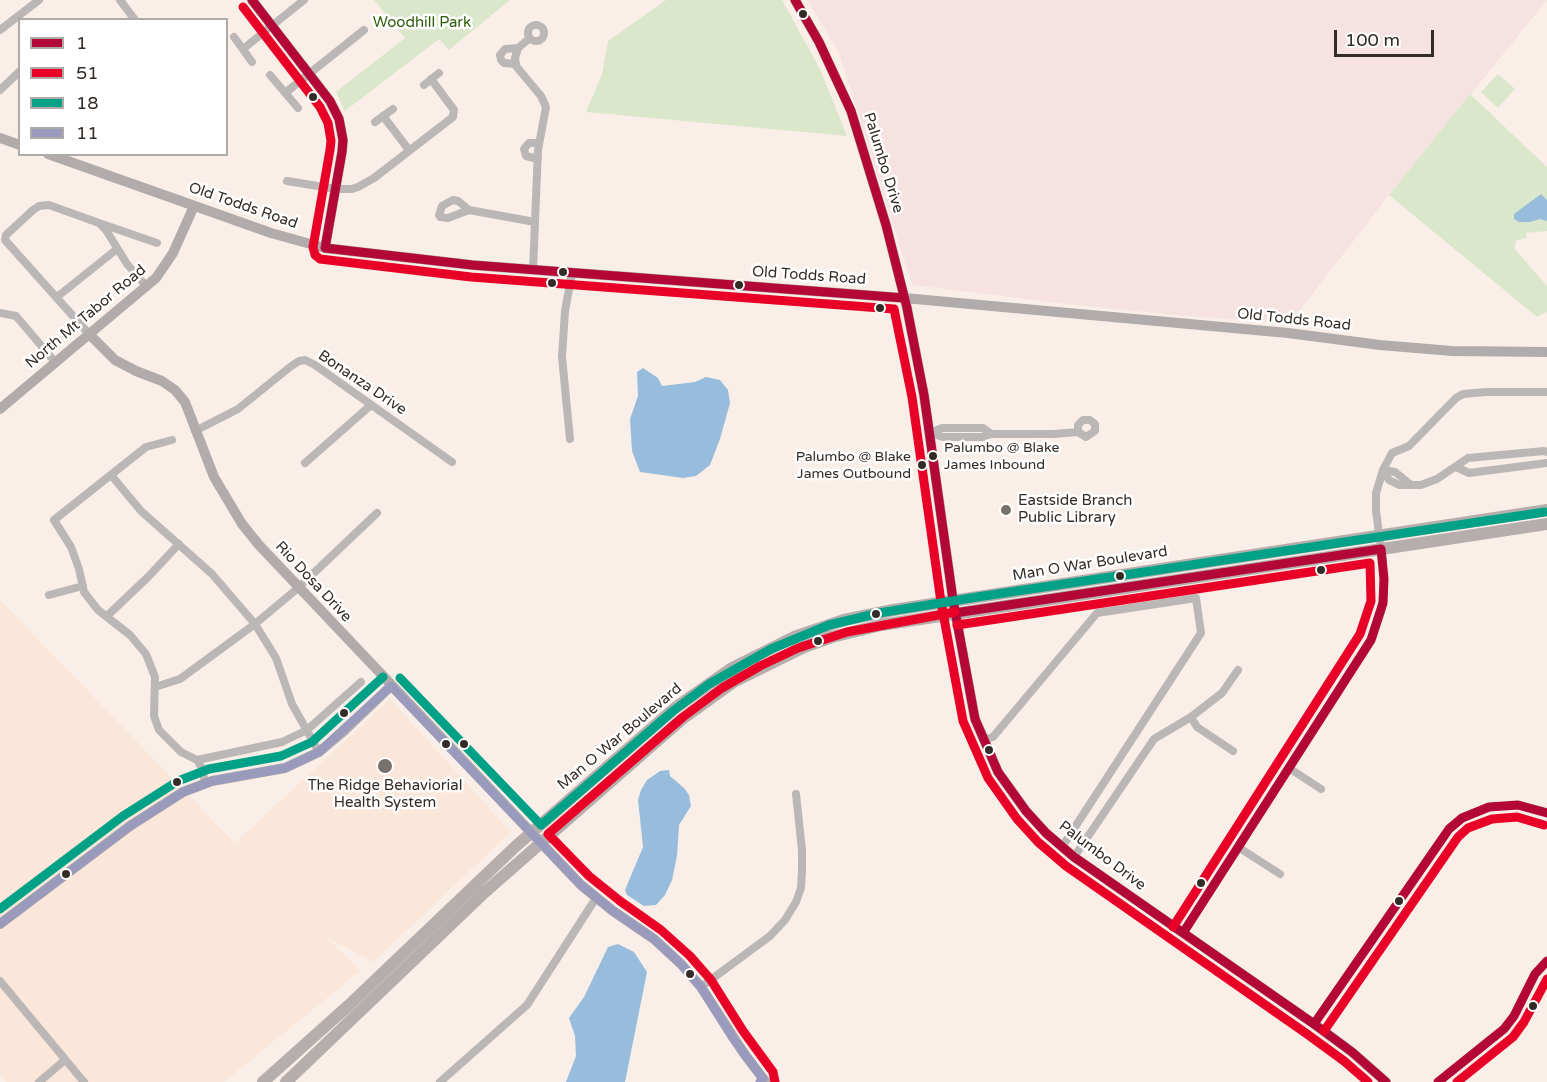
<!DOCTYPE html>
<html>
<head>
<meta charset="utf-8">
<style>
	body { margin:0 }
	#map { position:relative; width:1547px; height:1082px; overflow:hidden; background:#f9efe8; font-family:"Varela Round",sans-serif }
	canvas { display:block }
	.legend { position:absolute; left:18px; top:18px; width:210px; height:138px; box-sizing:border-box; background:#fff; border:2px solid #adaaa8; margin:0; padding:8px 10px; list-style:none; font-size:18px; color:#332b26 }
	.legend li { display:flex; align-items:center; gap:12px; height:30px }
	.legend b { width:30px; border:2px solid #adaaa8 }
	.scale { position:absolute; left:1334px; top:30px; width:100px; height:27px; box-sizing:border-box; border:3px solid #332b26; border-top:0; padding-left:8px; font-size:18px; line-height:21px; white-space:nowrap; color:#332b26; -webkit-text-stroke:4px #fff; paint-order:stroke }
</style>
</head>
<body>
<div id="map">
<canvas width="1547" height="1082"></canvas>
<ul class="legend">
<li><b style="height:8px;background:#b30738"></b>1</li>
<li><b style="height:8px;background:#e80027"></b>51</li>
<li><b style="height:8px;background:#00a186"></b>18</li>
<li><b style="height:8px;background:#9a9bbc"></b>11</li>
</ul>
<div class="scale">100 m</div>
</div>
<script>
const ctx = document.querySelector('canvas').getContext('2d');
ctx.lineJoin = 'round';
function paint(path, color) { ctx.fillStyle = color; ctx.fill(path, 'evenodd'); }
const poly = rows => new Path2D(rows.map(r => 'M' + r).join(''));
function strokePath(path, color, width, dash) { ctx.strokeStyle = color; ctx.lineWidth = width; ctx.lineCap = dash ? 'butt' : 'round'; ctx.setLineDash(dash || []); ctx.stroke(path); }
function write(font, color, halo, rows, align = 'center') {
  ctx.font = font + ' "Varela Round",sans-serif'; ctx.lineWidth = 5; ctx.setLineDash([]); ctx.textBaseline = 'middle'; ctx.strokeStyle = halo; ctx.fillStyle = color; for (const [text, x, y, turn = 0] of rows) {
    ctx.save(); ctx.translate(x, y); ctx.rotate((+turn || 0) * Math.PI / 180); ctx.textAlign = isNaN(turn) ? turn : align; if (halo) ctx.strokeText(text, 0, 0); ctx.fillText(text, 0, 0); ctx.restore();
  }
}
const built = poly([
	[0,600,235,843,390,699,511,832,373,962,328,938,360,971,224,1082,6,1082,0,1074]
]);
const industrial = poly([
	[807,0,1547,0,1389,195,1290,323,1185,316,1065,304,912,285,839,53]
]);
const green = poly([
	[374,0,510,0,449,50,439,39,345,111,336,92,405,38],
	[666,0,782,0,820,69,847,136,586,112,602,74,608,41],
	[1498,74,1515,89,1498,108,1481,92],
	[1470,94,1547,167,1547,231,1526,233,1527,238,1515,241,1516,244,1514,248,1547,286,1547,312,1537,317,1389,195]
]);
const water = poly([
	[1541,194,1547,200,1547,221,1540,219,1530,222,1519,222,1514,219,1514,214],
	[643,368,658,378,662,386,695,382,706,377,720,380,728,390,730,403,720,439,710,465,696,476,683,478,640,472,632,451,630,419,638,396,637,372],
	[669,770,670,776,684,788,689,795,691,806,679,825,677,856,672,880,665,895,656,905,644,906,627,895,625,890,643,847,638,800,641,790,647,780,660,771],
	[618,944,634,952,647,972,625,1082,566,1082,576,1056,575,1036,569,1018,584,997,608,947]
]);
const street = poly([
	[120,0,135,20],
	'528 33a8 8 0 1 1 16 0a8 8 0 1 1-16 0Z',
	[0,30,39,0],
	[234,37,252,62],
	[530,38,518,48,515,58,516,66,541,96,546,107,538,150,533,270],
	[243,49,304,0],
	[516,64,504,63,501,60,500,55,505,49,518,48],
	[270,75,298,108],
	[424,85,439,73],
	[0,90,20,71],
	[285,93,364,30],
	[383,116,409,150],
	[375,122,393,109],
	[538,159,526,156,524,149,529,143,539,143],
	[287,181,336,189,352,189,358,187,374,178,453,117,454,110,431,79],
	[469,210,448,218,440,217,439,215,442,206,453,200,458,201,469,210,535,222],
	[102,224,157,243],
	[57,297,117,249],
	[0,313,16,316,56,363],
	[90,335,5,240,6,235,33,210,39,206,49,205,99,223,106,230,127,264,147,287],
	[195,431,238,409,290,367,299,361,305,360,315,365,452,462],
	[930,433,943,437,983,437,991,434,1054,434,1078,432,1086,437,1095,431,1095,424,1090,420,1083,420,1078,425,1078,432],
	[930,433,942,428,983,428,991,434],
	[570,439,562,357,565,311,572,273],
	[172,440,146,447,54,520,71,547,79,569,84,592,98,610,130,635,146,654,155,677,154,716,159,730,181,752,197,760,202,768,205,783],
	[305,463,371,405],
	[1456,467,1469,473,1547,463],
	[1383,470,1389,480,1399,485,1421,485,1437,479,1468,458,1544,451,1547,452],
	[1383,470,1395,472,1410,484],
	[111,475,141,511,212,574,255,624,298,588,377,513],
	[49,595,83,586],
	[107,616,148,577,179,544],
	[155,687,180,679,255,624,276,658,292,704,319,752],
	[1191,717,1197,727,1233,751],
	[983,740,993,737,1097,613,1196,598,1201,633,1062,847],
	[197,760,282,742,307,730,361,682],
	[1289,768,1321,789],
	[1238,847,1280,874],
	[1074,857,1154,739,1191,717,1222,693,1238,670],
	[1183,933,1371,640,1381,612,1384,590,1383,562,1376,511,1376,493,1383,470,1392,453,1409,446,1456,398,1463,394,1486,392,1547,392],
	[0,981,84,1082],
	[701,987,770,936,785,920,796,902,801,888,802,870,802,850,796,794],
	[1314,1024,1449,829,1462,818,1489,807,1518,805,1547,813],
	[39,1082,65,1060],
	[440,1082,527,1005,596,898],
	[1438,1082,1504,1029,1514,1016,1535,974,1547,961]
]);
const secondary = poly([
	[252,0,330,101,339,119,343,140,342,152,325,248],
	[795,0,819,42,851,111,886,225,907,308,924,395,953,600,975,719,998,772,1026,811,1046,833,1074,857,1314,1024,1352,1052,1386,1082],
	[0,138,20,145],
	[48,154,271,233,325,248,472,265,904,298,1288,333,1380,345,1452,351,1547,352],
	[90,335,115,360,136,371,162,381,175,390,185,402,214,477,242,524,259,545,581,885,613,911,654,939,681,964,701,987,745,1055,766,1082],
	[0,409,156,278,173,253,194,206],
	[0,924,130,826,183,792,212,781,285,768,319,752,344,731,391,686]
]);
const primary = poly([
	[263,1082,348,1006,516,846,675,708,732,668,794,637,844,620,893,610,1547,510],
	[286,1082,485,892,681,720,735,681,804,647,832,637,881,625,1547,524]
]);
const bus1 = poly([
	[252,0,330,101,339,119,343,140,342,152,325,248],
	[795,0,819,42,851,111,886,225,907,308,924,395,953,600,975,719,998,772,1026,811,1046,833,1074,857,1314,1024,1352,1052,1386,1082],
	[325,248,472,265,904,298],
	[955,613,1381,549],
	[1183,933,1371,640,1383,603,1384,579,1381,549],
	[1314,1024,1449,829,1462,818,1489,807,1518,805,1547,813],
	[1438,1082,1504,1029,1514,1016,1535,974,1547,961]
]);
const bus2 = poly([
	[243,7,320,107,328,123,331,141,330,150,313,247,315,255,320,259,471,277,894,309,912,397,941,602,963,721,988,778,1017,819,1038,842,1066,866,1307,1034,1344,1061,1368,1082],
	[957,625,1370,563,1371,601,1360,634,1173,927],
	[1324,1031,1458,837,1468,828,1492,819,1517,817,1544,825],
	[775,1082,773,1072,743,1031,711,980,690,956,661,930,620,901,589,876,548,834,683,717,722,688,760,666,798,648,847,632,955,612],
	[1457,1082,1513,1037,1524,1022,1547,979]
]);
const bus3 = poly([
	[400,678,541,825,673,711,709,684,771,649,829,625,879,613,977,597,1545,512],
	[0,909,123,816,178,781,209,769,281,756,312,742,383,677]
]);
const bus4 = poly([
	[0,924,130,826,183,792,212,781,285,768,319,752,391,686,581,885,613,911,654,939,681,964,701,987,733,1038,763,1079,760,1082]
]);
const markers = [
	[803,14,5,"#332b26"],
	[313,97,5,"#332b26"],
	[563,272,5,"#332b26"],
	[552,283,5,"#332b26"],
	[739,285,5,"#332b26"],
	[880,308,5,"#332b26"],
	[933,456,5,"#332b26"],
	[922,465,5,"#332b26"],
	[1006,510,6,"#78706a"],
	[1321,570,5,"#332b26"],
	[1120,576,5,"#332b26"],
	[876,614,5,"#332b26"],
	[818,641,5,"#332b26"],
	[344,713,5,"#332b26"],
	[446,744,5,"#332b26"],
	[464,744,5,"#332b26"],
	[989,750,5,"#332b26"],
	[385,766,8,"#78706a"],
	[177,782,5,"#332b26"],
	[66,874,5,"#332b26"],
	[1201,883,5,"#332b26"],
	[1399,901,5,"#332b26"],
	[690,974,5,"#332b26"],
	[1533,1006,5,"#332b26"]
];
const busNames = [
	["Palumbo @ Blake",944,448],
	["James Inbound",944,465],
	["Palumbo @ Blake",911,457,"right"],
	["James Outbound",911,474,"right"]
];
const parkNames = [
	["Woodhill Park",422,23]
];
const streetNames = [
	["Palumbo Drive",883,163,73],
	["Old Todds Road",243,206,19],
	["Old Todds Road",809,276,4],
	["North Mt Tabor Road",86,317,-40],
	["Old Todds Road",1294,320,6],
	["Bonanza Drive",362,383,34],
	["Man O War Boulevard",1090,564,-9],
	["Rio Dosa Drive",313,582,47],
	["Man O War Boulevard",620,737,-40],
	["Palumbo Drive",1102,856,37]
];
const poiNames = [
	["Eastside Branch",1018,501],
	["Public Library",1018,518],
	["The Ridge Behaviorial",385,786,"center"],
	["Health System",385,803,"center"]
];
paint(built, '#fbe7da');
paint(industrial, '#f6e3e1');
paint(green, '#dbe7cb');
paint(water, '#98bddc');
strokePath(street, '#bcb7b7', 8);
strokePath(secondary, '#b1acab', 10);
strokePath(primary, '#b5aead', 12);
strokePath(bus1, '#b30738', 9);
strokePath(bus2, '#e80027', 9);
strokePath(bus3, '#00a186', 9);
strokePath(bus4, '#9a9bbc', 9);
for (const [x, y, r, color] of markers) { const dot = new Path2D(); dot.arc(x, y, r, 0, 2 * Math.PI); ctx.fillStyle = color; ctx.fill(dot); strokePath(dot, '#fff', 2); }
write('14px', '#332b26', '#fff', busNames, 'left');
write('15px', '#2e5d09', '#fff', parkNames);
write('15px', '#332b26', '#fff', streetNames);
write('15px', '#332b26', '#fff', poiNames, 'left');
</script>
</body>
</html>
